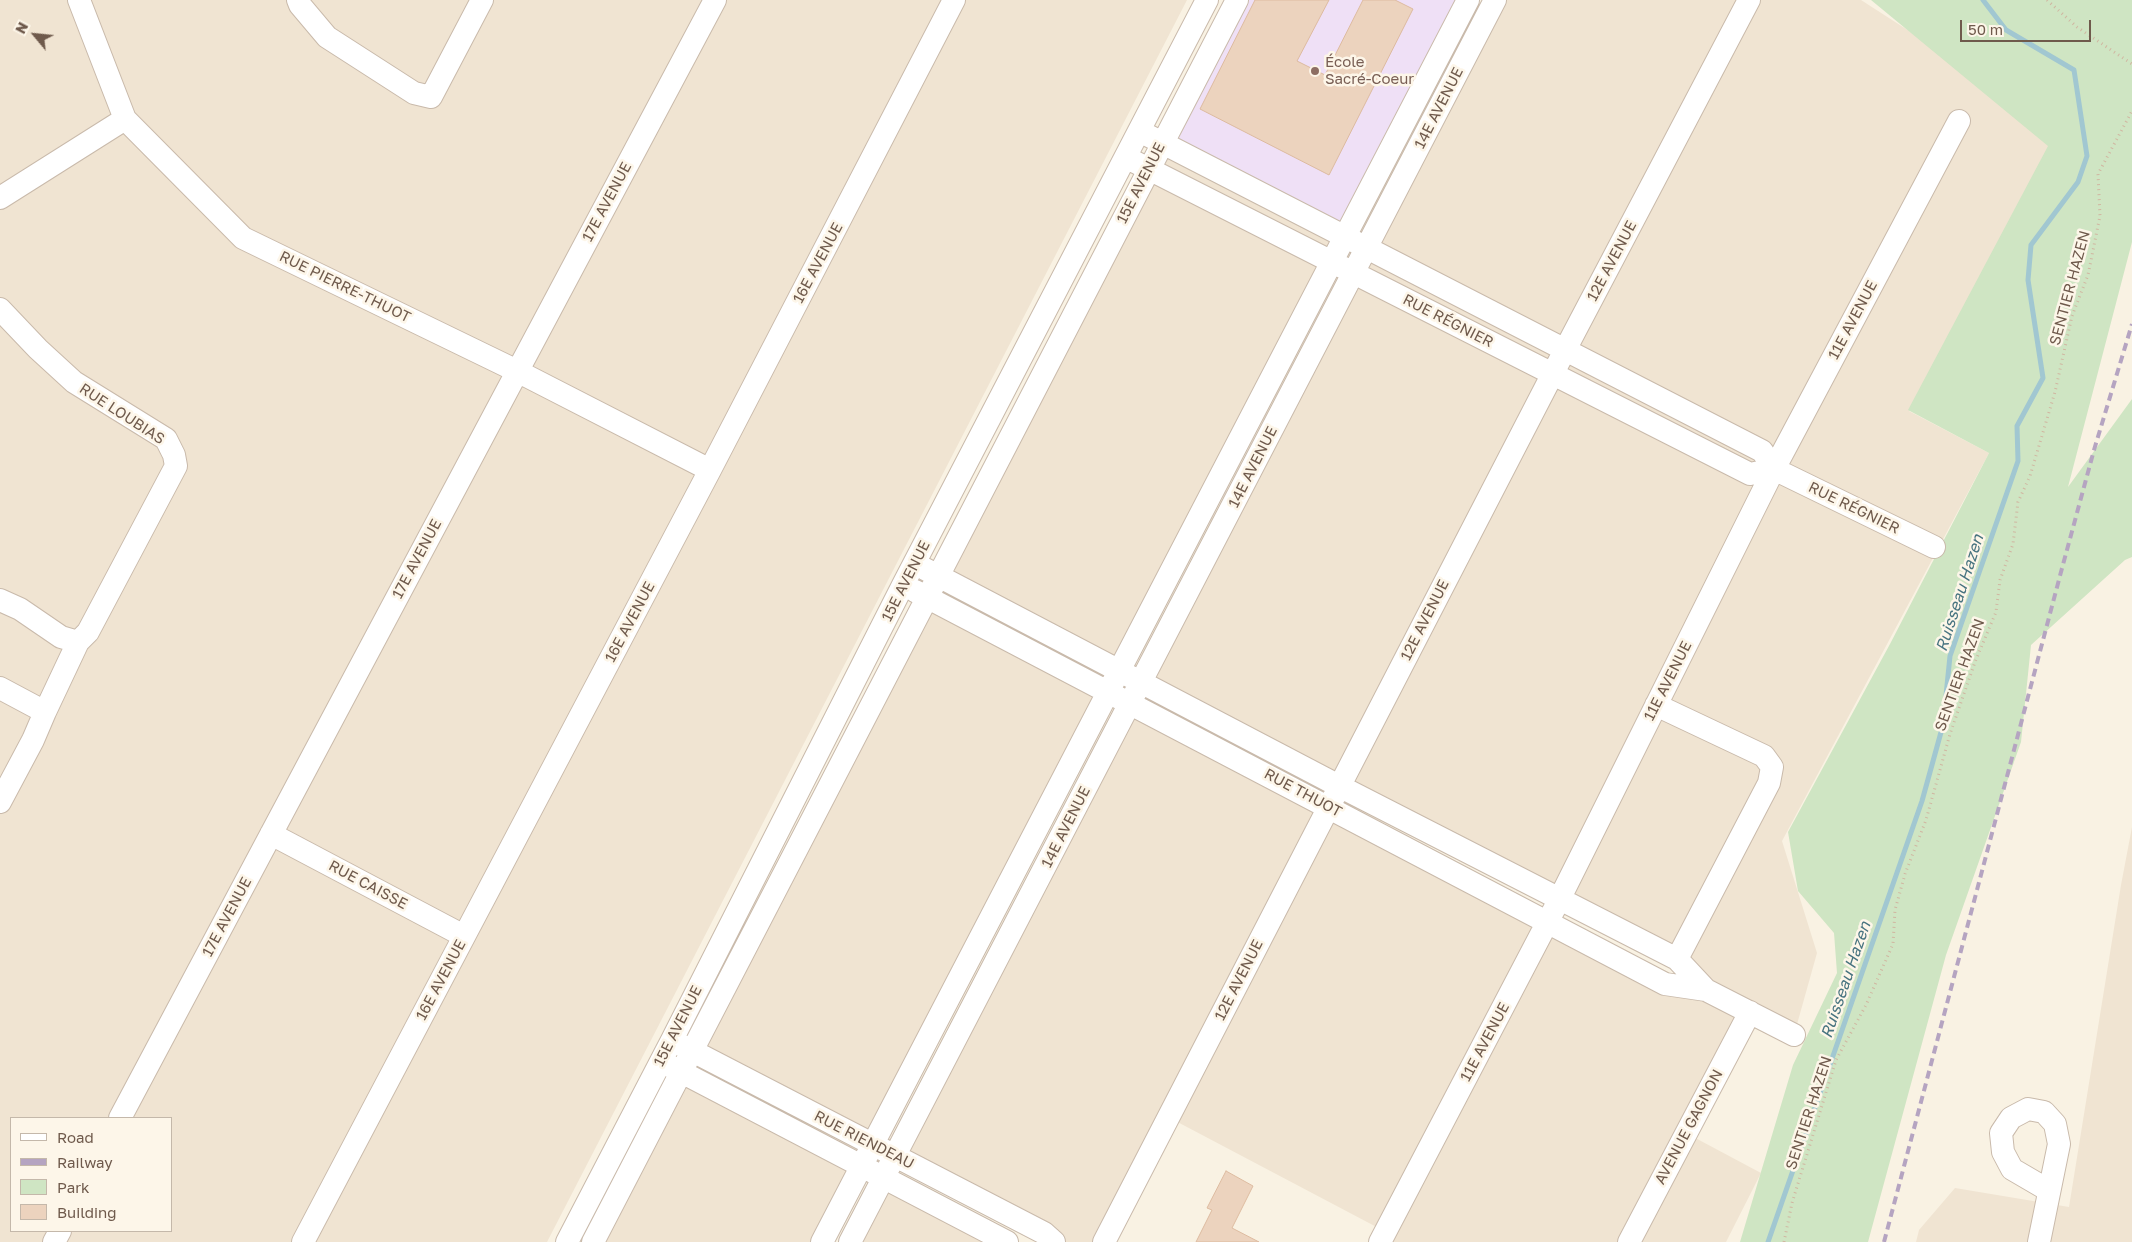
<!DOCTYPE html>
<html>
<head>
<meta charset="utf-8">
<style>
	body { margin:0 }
	#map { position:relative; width:2132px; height:1242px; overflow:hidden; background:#f9f2e3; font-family:"Golos Text",sans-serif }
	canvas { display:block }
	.legend { position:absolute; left:10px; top:1117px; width:162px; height:115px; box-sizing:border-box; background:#fdf6e9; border:1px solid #c4b8aa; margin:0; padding:6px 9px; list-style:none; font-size:15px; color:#6f5a4c }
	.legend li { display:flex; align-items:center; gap:10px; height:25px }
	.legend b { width:25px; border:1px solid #c4b8aa }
	.north { position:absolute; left:10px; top:10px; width:50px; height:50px; -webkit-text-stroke:4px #fdf6e9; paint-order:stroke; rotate:298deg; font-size:14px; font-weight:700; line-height:20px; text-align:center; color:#6f5a4c }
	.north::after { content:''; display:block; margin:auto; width:18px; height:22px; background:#6f5a4c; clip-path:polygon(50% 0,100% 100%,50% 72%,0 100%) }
	.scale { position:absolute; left:1960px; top:20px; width:131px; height:22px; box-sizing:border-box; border:2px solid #6f5a4c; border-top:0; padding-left:6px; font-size:15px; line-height:18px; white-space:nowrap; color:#6f5a4c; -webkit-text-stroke:4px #fdf6e9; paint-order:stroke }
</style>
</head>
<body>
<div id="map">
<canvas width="2132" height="1242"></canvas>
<ul class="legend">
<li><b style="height:6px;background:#fff"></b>Road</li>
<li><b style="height:6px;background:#b5a4c1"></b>Railway</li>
<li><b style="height:14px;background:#cfe5c3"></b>Park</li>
<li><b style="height:14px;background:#ecd3be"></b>Building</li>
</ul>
<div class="north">N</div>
<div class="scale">50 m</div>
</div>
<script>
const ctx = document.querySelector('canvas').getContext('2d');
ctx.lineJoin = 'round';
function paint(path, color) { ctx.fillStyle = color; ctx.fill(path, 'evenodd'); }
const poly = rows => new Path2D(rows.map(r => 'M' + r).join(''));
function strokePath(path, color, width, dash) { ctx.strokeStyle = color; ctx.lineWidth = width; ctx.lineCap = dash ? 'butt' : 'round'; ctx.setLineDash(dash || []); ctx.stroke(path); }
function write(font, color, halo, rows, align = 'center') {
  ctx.font = font + ' "Golos Text",sans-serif'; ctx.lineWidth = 5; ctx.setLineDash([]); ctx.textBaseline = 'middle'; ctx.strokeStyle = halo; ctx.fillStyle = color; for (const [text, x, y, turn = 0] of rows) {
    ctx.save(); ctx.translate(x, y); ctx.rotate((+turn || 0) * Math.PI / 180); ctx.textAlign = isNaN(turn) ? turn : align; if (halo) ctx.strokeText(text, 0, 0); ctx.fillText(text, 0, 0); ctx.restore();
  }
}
const residential = poly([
	[0,0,1187,0,547,1242,0,1242],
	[11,1118,171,1118,171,1231,11,1231],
	[1495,0,1861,0,1990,83,2051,143,1909,411,1989,453,1782,841,1817,953,1794,1035,1339,786,1141,682],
	[1162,143,1345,237,1119,671,938,576],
	[927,597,1108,691,873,1145,692,1052],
	[1130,703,1328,806,1750,1012,1686,1133,1761,1173,1726,1242,1380,1242,1386,1232,1168,1117,1104,1242,1054,1242,895,1156],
	[2132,827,2132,1242,1916,1242,1919,1230,1955,1188,2069,1207,2121,885],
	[682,1072,861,1166,822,1242,594,1242],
	[884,1178,1007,1242,850,1242]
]);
const education = poly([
	[1239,0,1465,0,1345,237,1162,143]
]);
const green = poly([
	[1871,0,2132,0,2132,242,2068,487,2132,399,2132,557,2125,560,2031,645,2021,742,1946,955,1868,1242,1740,1242,1793,1065,1837,973,1834,933,1798,891,1788,832,1890,644,1989,453,1908,410,2048,146]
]);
const stream = poly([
	[1768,1242,1922,801,1943,725,1950,656,2018,461,2017,426,2043,378,2028,280,2031,245,2078,182,2087,156,2074,70,2006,30,1983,0]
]);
const building = poly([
	[1255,0,1329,0,1297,61,1325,75,1363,0,1395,0,1413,9,1329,175,1200,109,1255,0],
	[1226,1171,1253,1186,1232,1228,1259,1242,1196,1242,1212,1210,1207,1208,1226,1171]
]);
const path = poly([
	[2047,0,2077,27,2132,64],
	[1784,1242,1792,1203,1836,1060,1866,1005,1893,944,1895,910,1905,874,1926,820,1950,734,1975,662,1996,612,2000,580,2013,544,2018,502,2030,476,2055,392,2072,316,2088,275,2100,216,2098,174,2132,111]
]);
const minor = poly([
	[79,0,125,119,243,238,517,371,710,470],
	[298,0,300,5,327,37,414,93,431,97,482,0],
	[1149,136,1762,451,1774,469,1934,547],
	[1135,162,1750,474,1774,469],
	[0,198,125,119],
	[0,309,38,349,74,382,166,439,174,455,176,466,88,632,78,642,61,637,20,609,0,600],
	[925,569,1339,786,1677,959,1706,990],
	[915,591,1665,984,1706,990,1794,1035],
	[0,688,45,712,33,740,0,802],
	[1656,705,1764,756,1772,767,1769,783,1677,959],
	[45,712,78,642],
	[271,834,464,936],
	[679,1044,1044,1233,1054,1242],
	[668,1065,1007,1242],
	[120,1118,715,0],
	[54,1242,60,1231],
	[303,1242,710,470,954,0],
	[567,1242,672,1040,903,585,1207,0],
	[593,1242,1237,0],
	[822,1242,1468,0],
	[850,1242,1495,0],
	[1104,1242,1565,350,1749,0],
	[1380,1242,1559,900,1774,469,1959,121],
	[1629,1242,1750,1012],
	[2039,1242,2059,1144,2055,1124,2044,1112,2028,1109,2011,1118,2001,1133,2003,1152,2012,1169,2048,1190]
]);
const rail = poly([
	[1884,1242,2061,572,2094,450,2132,324]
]);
const markers = [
	[1315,71,5,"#8d6e63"]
];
const educationNames = [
	["École",1325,62],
	["Sacré-Coeur",1325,79]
];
const streetNames = [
	["14E AVENUE",1439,108,-63],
	["15E AVENUE",1141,183,-63],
	["17E AVENUE",607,202,-62],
	["12E AVENUE",1612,261,-62],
	["16E AVENUE",818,263,-62],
	["RUE PIERRE-THUOT",345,287,26],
	["SENTIER HAZEN",2070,288,-75],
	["11E AVENUE",1853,320,-62],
	["RUE RÉGNIER",1448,321,27],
	["RUE LOUBIAS",122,414,33],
	["14E AVENUE",1253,467,-63],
	["RUE RÉGNIER",1854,508,26],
	["17E AVENUE",417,559,-62],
	["15E AVENUE",906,581,-63],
	["12E AVENUE",1425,620,-63],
	["16E AVENUE",630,622,-62],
	["SENTIER HAZEN",1960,675,-70],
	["11E AVENUE",1668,681,-63],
	["RUE THUOT",1303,793,28],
	["14E AVENUE",1066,827,-63],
	["RUE CAISSE",368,885,28],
	["17E AVENUE",227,917,-62],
	["16E AVENUE",441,980,-62],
	["12E AVENUE",1239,980,-63],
	["15E AVENUE",678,1026,-63],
	["11E AVENUE",1485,1042,-62],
	["SENTIER HAZEN",1809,1113,-72],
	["AVENUE GAGNON",1689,1127,-62],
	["RUE RIENDEAU",864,1140,27]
];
const waterNames = [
	["Ruisseau Hazen",1960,593,-72],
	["Ruisseau Hazen",1846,980,-71]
];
paint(residential, '#f0e4d2');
paint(education, '#efe0f6');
paint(green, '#cfe5c3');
strokePath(stream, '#a1c7d1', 5);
paint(building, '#ecd3be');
strokePath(building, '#ddbba0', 1);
strokePath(minor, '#c9baab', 24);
strokePath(path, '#d0b6a1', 3, [1, 4]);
strokePath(minor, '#fff', 22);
strokePath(rail, '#b5a4c1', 4, [8, 5]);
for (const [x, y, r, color] of markers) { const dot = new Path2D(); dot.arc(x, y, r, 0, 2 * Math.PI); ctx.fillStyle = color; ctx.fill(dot); strokePath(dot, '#fdf6e9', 2); }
write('15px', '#785e54', '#fdf6e9', educationNames, 'left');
write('15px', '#6f5a4c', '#fdf6e9', streetNames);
write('italic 16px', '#487480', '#fdf6e9', waterNames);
</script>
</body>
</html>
